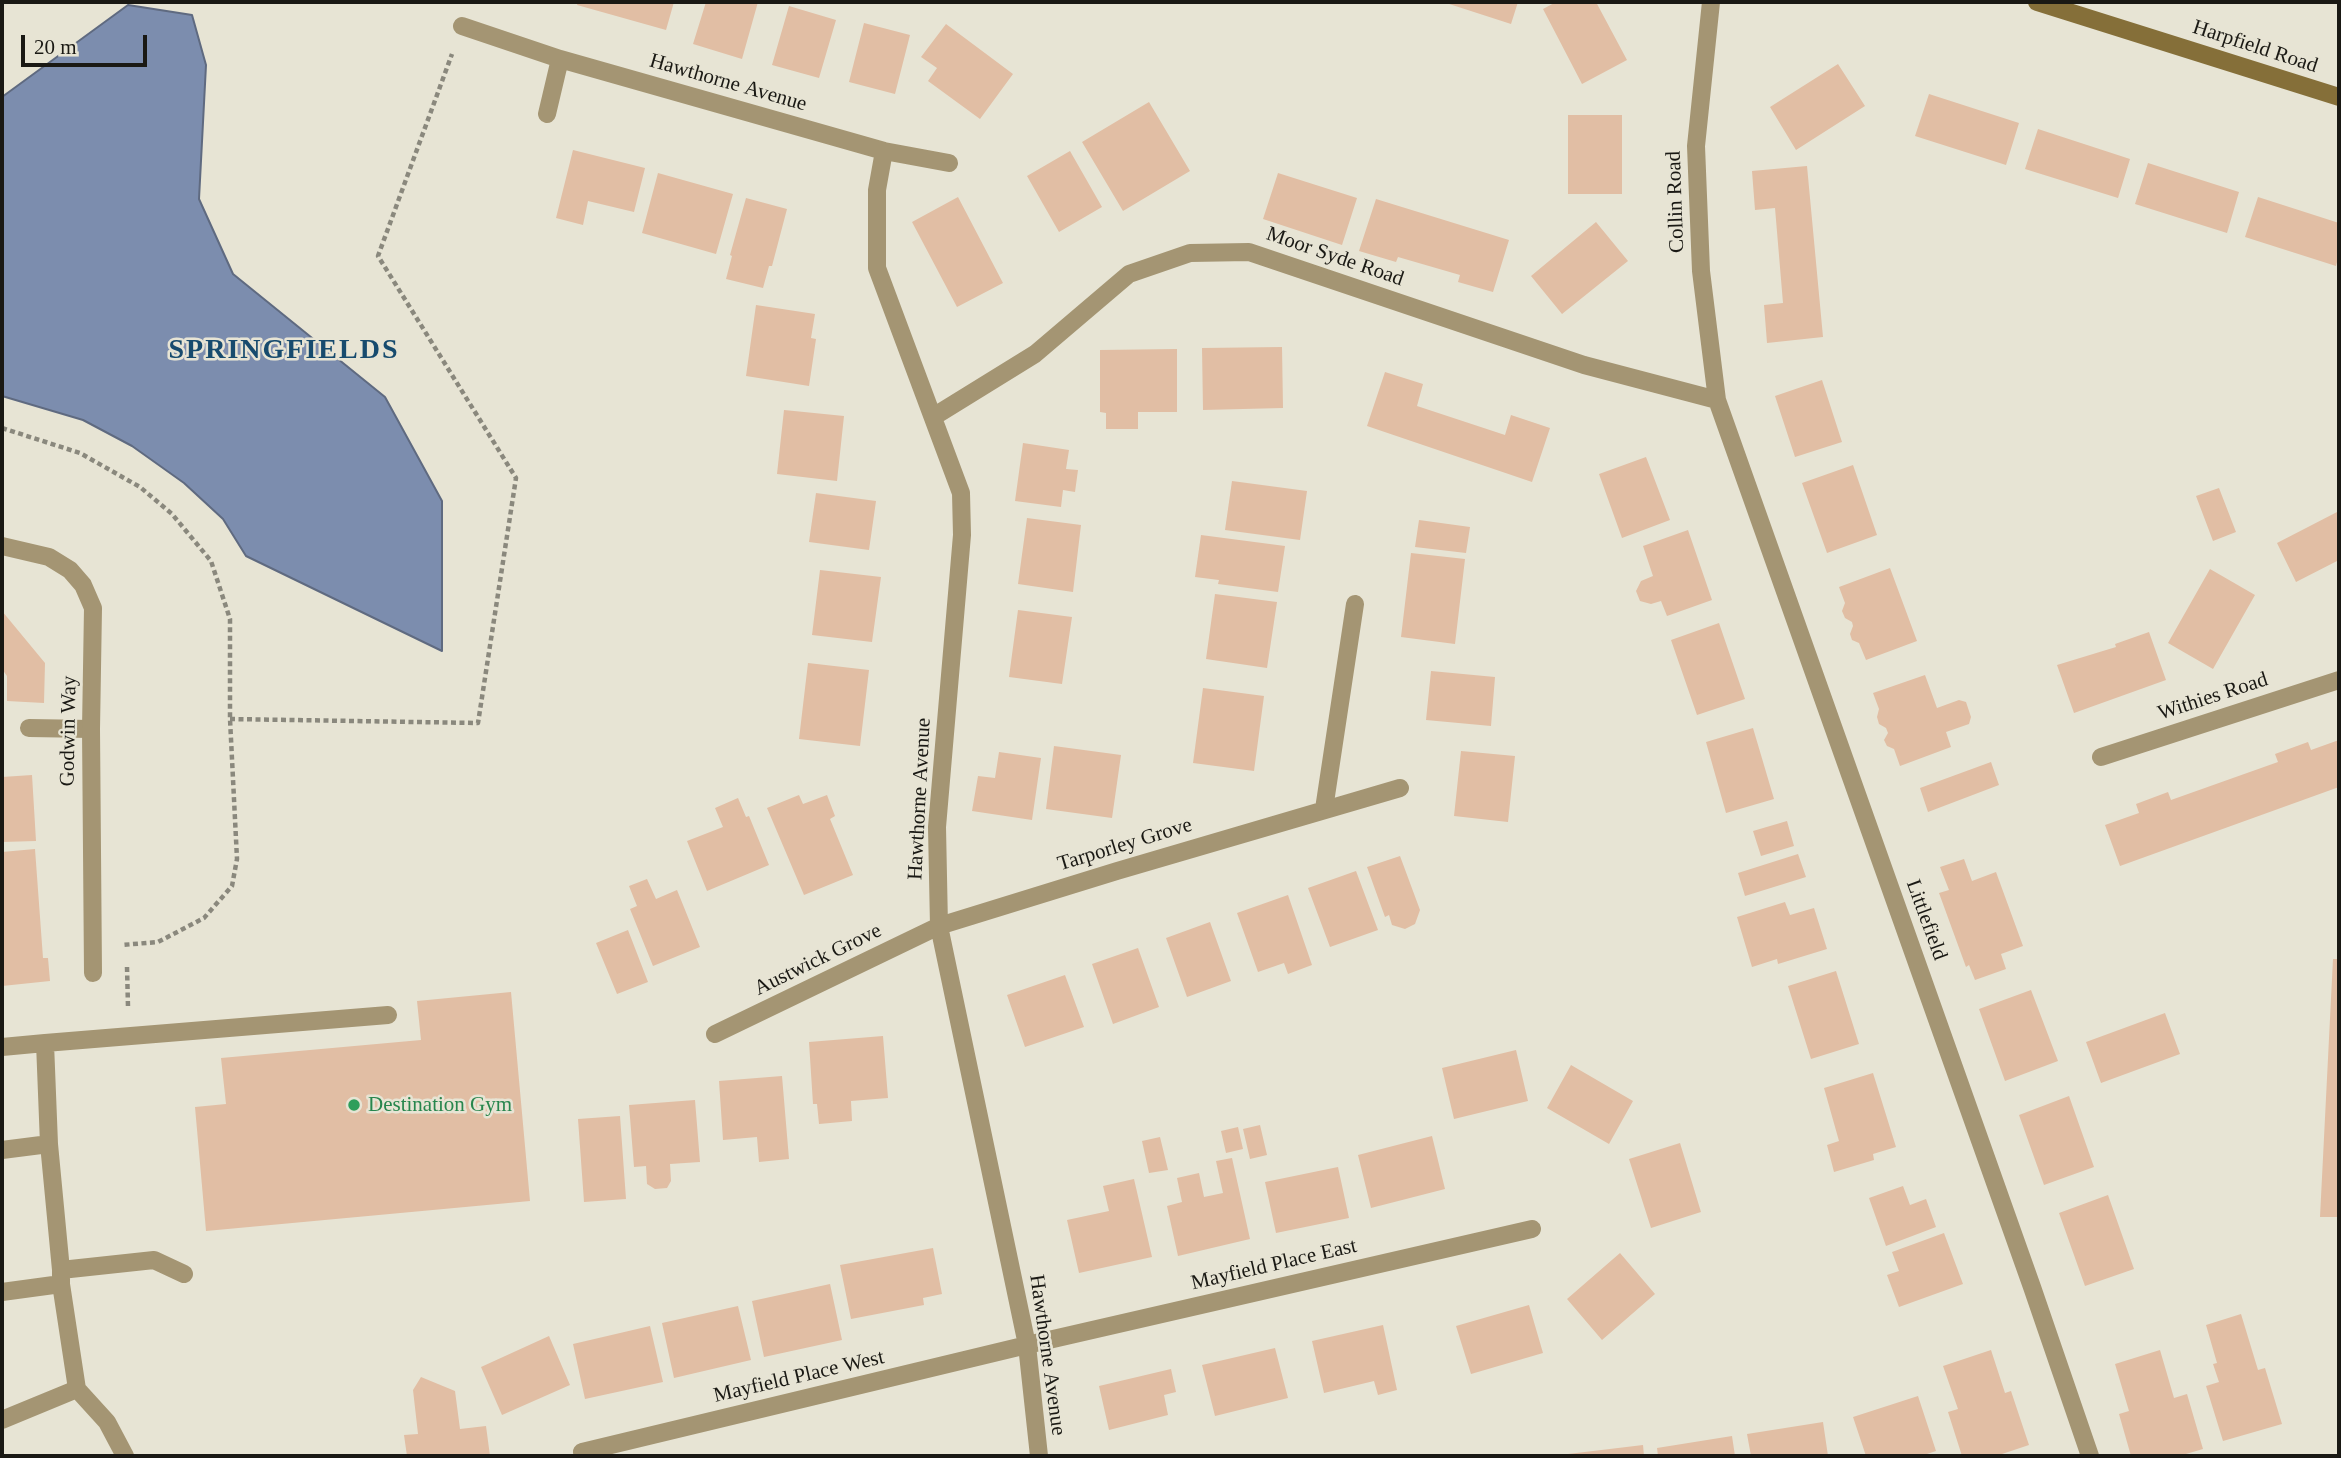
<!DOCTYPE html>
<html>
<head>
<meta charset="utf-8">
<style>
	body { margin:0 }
	#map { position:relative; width:2341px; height:1458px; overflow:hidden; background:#e7e4d4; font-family:"Times New Roman",serif }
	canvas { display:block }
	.frame { position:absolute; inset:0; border:4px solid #1a1914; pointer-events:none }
	.scale { position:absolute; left:21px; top:35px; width:126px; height:32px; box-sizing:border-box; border:4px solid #1a1914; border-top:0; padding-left:9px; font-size:21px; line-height:24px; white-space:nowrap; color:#1a1914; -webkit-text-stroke:5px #e7e4d4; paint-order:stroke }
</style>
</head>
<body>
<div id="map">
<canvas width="2341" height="1458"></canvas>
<div class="frame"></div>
<div class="scale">20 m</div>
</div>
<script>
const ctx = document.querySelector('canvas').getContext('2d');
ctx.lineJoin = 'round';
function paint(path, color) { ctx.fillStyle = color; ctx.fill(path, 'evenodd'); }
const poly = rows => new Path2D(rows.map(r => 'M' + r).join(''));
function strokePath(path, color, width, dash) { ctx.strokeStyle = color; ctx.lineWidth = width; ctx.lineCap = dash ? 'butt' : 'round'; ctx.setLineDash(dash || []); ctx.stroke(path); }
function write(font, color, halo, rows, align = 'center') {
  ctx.font = font + ' "Times New Roman",serif'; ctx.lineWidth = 5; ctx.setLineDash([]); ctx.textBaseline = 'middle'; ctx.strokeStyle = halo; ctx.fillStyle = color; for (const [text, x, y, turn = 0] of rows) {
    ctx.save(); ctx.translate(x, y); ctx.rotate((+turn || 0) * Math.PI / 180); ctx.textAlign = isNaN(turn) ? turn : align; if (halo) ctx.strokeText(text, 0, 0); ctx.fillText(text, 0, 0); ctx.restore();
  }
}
const water = poly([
	[128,5,192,15,206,65,199,199,233,274,385,397,442,501,442,651,246,556,223,519,184,483,132,446,83,420,2,396,2,97,128,5]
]);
const building = poly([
	[578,2,674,2,666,30,577,5],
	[706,2,758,2,742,59,693,44],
	[1443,2,1518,2,1511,24],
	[1556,2,1596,2,1627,60,1582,84,1543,9],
	[789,6,836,20,819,78,772,65],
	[864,23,910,35,895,94,849,82],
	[946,24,1013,74,980,119,928,81,937,68,921,57],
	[1838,64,1865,106,1796,150,1770,107],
	[1929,94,2019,123,2006,165,1915,136],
	[1149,102,1190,171,1123,211,1082,142],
	[1568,115,1622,115,1622,194,1568,194],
	[2038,129,2130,159,2118,198,2025,169],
	[573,150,645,168,634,212,588,201,583,225,556,218],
	[1070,151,1102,207,1059,232,1027,176],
	[2148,163,2239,192,2227,233,2135,204],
	[1807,166,1823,337,1767,343,1764,305,1783,303,1775,208,1755,210,1752,171],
	[658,173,733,194,716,254,642,233],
	[1278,173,1357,198,1342,245,1263,219],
	[958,197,1003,283,957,307,912,222],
	[2258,197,2339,223,2339,254,2336,266,2245,237],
	[746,198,787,209,772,266,769,266,763,288,726,279,732,256,730,255],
	[1376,199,1509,240,1493,292,1458,282,1460,275,1398,257,1396,262,1359,251],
	[1596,222,1628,261,1562,314,1531,276],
	[756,305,815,314,811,338,816,339,809,386,746,376],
	[1282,347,1283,408,1203,410,1202,348],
	[1177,349,1177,412,1138,412,1138,429,1106,429,1106,413,1100,412,1100,350],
	[1385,372,1423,384,1417,406,1505,435,1511,415,1550,428,1532,482,1367,426],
	[1822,380,1842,442,1795,457,1775,396],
	[784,410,844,416,837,481,777,474],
	[1023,443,1069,450,1066,469,1078,470,1075,492,1063,490,1061,507,1015,501],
	[1646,457,1670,520,1622,538,1599,474],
	[1853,465,1877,535,1827,553,1802,483],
	[1232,481,1307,491,1300,540,1225,530],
	[2219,488,2236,532,2213,541,2196,496],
	[816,493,876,501,869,550,809,542],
	[2339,511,2339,560,2296,582,2277,543],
	[1027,518,1081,525,1073,592,1018,584],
	[1419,520,1470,527,1466,553,1415,547],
	[1688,530,1712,600,1667,616,1661,601,1651,604,1640,601,1636,591,1641,581,1653,576,1643,546],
	[1201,535,1285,546,1278,592,1218,584,1219,580,1195,577],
	[1411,553,1465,559,1455,644,1401,637],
	[1890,568,1917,641,1866,660,1859,643,1852,640,1850,634,1853,626,1852,622,1845,618,1842,611,1845,603,1839,587],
	[2210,569,2255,595,2213,669,2168,643],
	[820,570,881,577,872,642,812,635],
	[1215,594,1277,602,1267,668,1206,659],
	[1018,610,1072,617,1062,684,1009,677],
	[2,611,45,663,44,703,7,701,7,676,2,669],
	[1719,623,1745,699,1697,715,1671,640],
	[2149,632,2166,680,2074,713,2057,665,2116,647,2115,644],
	[808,663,869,670,860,746,799,739],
	[1431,671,1495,677,1491,726,1426,720],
	[1925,675,1937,708,1959,700,1966,702,1971,717,1969,724,1946,732,1951,747,1900,766,1894,749,1887,746,1884,740,1888,733,1886,728,1879,724,1877,717,1879,709,1873,693],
	[1203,688,1264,696,1254,771,1193,763],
	[1753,728,1774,799,1726,813,1706,742],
	[2339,740,2339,787,2120,866,2105,825,2139,813,2136,804,2168,792,2171,800,2278,762,2275,754,2308,742,2311,750],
	[1054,746,1121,755,1112,818,1046,809],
	[1461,751,1515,756,1508,822,1454,816],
	[999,752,1041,758,1032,820,972,811,978,776,995,778],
	[1991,762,1999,785,1928,812,1920,788],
	[32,775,36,841,2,842,2,777],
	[799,795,803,804,827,795,835,816,830,819,853,875,804,895,767,808],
	[738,798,746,817,749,816,769,865,707,891,687,841,723,827,715,808],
	[1787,821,1794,846,1761,856,1753,831],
	[35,849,43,958,48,958,50,981,2,986,2,852],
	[1798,854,1806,877,1745,896,1738,873],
	[1400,856,1420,910,1415,924,1405,929,1392,925,1389,915,1385,917,1367,867],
	[1964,859,1972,881,1996,872,2023,946,2001,954,2006,969,1975,980,1969,965,1966,967,1939,893,1949,890,1940,867],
	[1356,871,1378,930,1330,947,1308,888],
	[647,879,656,899,677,890,700,947,653,966,630,909,637,906,629,886],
	[1288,895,1312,965,1288,974,1284,963,1258,972,1237,913],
	[1785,902,1790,915,1814,908,1827,949,1778,964,1777,959,1752,967,1737,917],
	[1210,922,1231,981,1187,997,1166,938],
	[628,930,648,982,617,994,596,943],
	[1138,948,1159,1007,1113,1024,1092,964],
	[2333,959,2339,959,2339,1217,2320,1217],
	[1836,971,1859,1044,1811,1059,1788,986],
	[1065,975,1084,1027,1025,1047,1007,995],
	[2031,990,2058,1061,2005,1081,1979,1009],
	[511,992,530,1201,206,1231,195,1107,226,1104,221,1058,421,1040,417,1001],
	[2165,1013,2180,1054,2101,1083,2086,1042],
	[883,1036,888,1098,851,1101,852,1121,819,1124,817,1104,813,1104,809,1042],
	[1516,1050,1528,1101,1454,1119,1442,1068],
	[1571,1065,1633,1101,1609,1144,1547,1108],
	[1873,1073,1896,1147,1873,1154,1874,1160,1834,1172,1827,1145,1839,1141,1824,1088],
	[782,1076,789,1159,759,1162,757,1137,723,1140,719,1081],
	[2069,1096,2094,1167,2044,1185,2019,1115],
	[695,1100,700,1162,670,1164,671,1181,667,1188,655,1189,647,1184,646,1166,634,1167,629,1105],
	[620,1116,626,1199,584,1202,578,1119],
	[1260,1125,1267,1155,1250,1159,1243,1129],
	[1238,1127,1243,1149,1226,1153,1221,1131],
	[1432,1136,1445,1189,1371,1208,1358,1155],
	[1160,1137,1168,1170,1149,1173,1142,1141],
	[1680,1143,1701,1212,1651,1228,1629,1159],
	[1232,1158,1250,1239,1178,1256,1167,1206,1182,1202,1177,1178,1199,1173,1204,1197,1223,1193,1216,1161],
	[1338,1167,1349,1218,1276,1233,1265,1182],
	[1134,1179,1152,1257,1079,1273,1067,1220,1109,1211,1103,1186],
	[1903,1186,1910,1205,1926,1199,1936,1227,1886,1246,1869,1198],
	[2108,1195,2134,1269,2085,1286,2059,1213],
	[1944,1233,1963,1284,1899,1307,1887,1275,1899,1271,1892,1252],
	[933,1248,942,1294,923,1298,924,1305,851,1319,840,1265],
	[1620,1253,1655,1294,1602,1340,1567,1299],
	[830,1284,842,1340,764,1357,752,1301],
	[1529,1305,1543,1353,1471,1374,1456,1326],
	[738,1306,751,1360,674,1378,662,1323],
	[2241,1314,2258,1370,2265,1368,2282,1424,2223,1441,2206,1386,2219,1382,2213,1364,2217,1363,2206,1325],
	[1383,1325,1397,1390,1378,1395,1374,1381,1324,1393,1312,1341],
	[650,1326,663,1382,585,1399,573,1344],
	[549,1336,570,1385,502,1415,481,1367],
	[1275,1348,1288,1398,1215,1416,1202,1365],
	[1991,1350,2005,1393,2011,1391,2029,1445,1996,1456,1962,1456,1948,1412,1958,1409,1943,1366],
	[2160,1350,2174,1398,2187,1394,2203,1449,2179,1456,2131,1456,2119,1414,2129,1411,2115,1364],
	[1171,1369,1176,1392,1164,1395,1168,1415,1109,1430,1099,1386],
	[421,1377,455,1391,460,1429,486,1426,490,1456,407,1456,404,1435,418,1434,413,1390],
	[1918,1396,1936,1451,1921,1456,1866,1456,1853,1417],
	[1823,1422,1828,1456,1751,1456,1747,1434],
	[1732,1436,1735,1456,1658,1456,1657,1448],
	[1643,1445,1644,1456,1568,1456,1568,1454]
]);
const path = poly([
	[2,428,80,453,140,487,172,514,211,561,230,619,230,719,237,859,232,886,204,918,158,942,122,945],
	[230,719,478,723,516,478,378,256,452,54],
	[127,967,128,1007]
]);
const lane = poly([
	[29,728,91,729],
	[45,1043,388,1015],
	[2,1047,45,1043,49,1144,61,1270,61,1284,77,1389,107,1422,125,1456],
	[2,1150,49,1144],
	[61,1270,154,1260,184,1274],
	[2,1292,61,1284],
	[2,1420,77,1389]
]);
const street = poly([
	[1711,2,1696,146,1701,271,1717,400,2032,1287,2090,1456],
	[462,26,560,59,884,151,949,163],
	[547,114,560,59],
	[884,151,877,190,877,268,961,493,962,535,937,827,939,926,1027,1345,1039,1456],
	[933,417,1035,354,1129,274,1190,253,1249,252,1584,365,1717,400],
	[2,546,49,557,70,570,83,585,93,608,91,729,93,973],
	[2101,757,2339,680],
	[1324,809,1355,604],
	[715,1034,939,926,1117,871,1400,788],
	[582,1452,1027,1345,1532,1229]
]);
const secondary = poly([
	[2037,2,2339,97]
]);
const markers = [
	[354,1105,7,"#2e9e5b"]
];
const streetNames = [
	["Harpfield Road",2255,47,18],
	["Hawthorne Avenue",728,83,16],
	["Collin Road",1676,202,-92],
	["Moor Syde Road",1335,257,19],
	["Withies Road",2213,697,-18],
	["Godwin Way",69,731,-89],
	["Hawthorne Avenue",920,799,-87],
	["Tarporley Grove",1125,845,-17],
	["Littlefield",1926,920,70],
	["Austwick Grove",818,960,-26],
	["Mayfield Place East",1274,1265,-13],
	["Hawthorne Avenue",1047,1355,82],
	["Mayfield Place West",799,1377,-13]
];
const leisureNames = [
	["Destination Gym",368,1105]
];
const districtNames = [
	["SPRINGFIELDS",284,351]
];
paint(water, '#7c8dae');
strokePath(water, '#5f6a80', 2);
paint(building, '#e1bea4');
strokePath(path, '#8a887d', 4.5, [5, 3.5]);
strokePath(lane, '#a49573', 18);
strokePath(street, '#a49573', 18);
strokePath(secondary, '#856f39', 18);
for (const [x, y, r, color] of markers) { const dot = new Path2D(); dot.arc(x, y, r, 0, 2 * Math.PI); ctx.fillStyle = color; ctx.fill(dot); strokePath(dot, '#e7e4d4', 2.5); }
write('21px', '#1a1914', '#e7e4d4', streetNames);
write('21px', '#27864d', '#e7e4d4', leisureNames, 'left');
ctx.letterSpacing = '2px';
write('bold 28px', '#174b6e', '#e7e4d4', districtNames);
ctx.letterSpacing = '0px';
</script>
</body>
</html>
